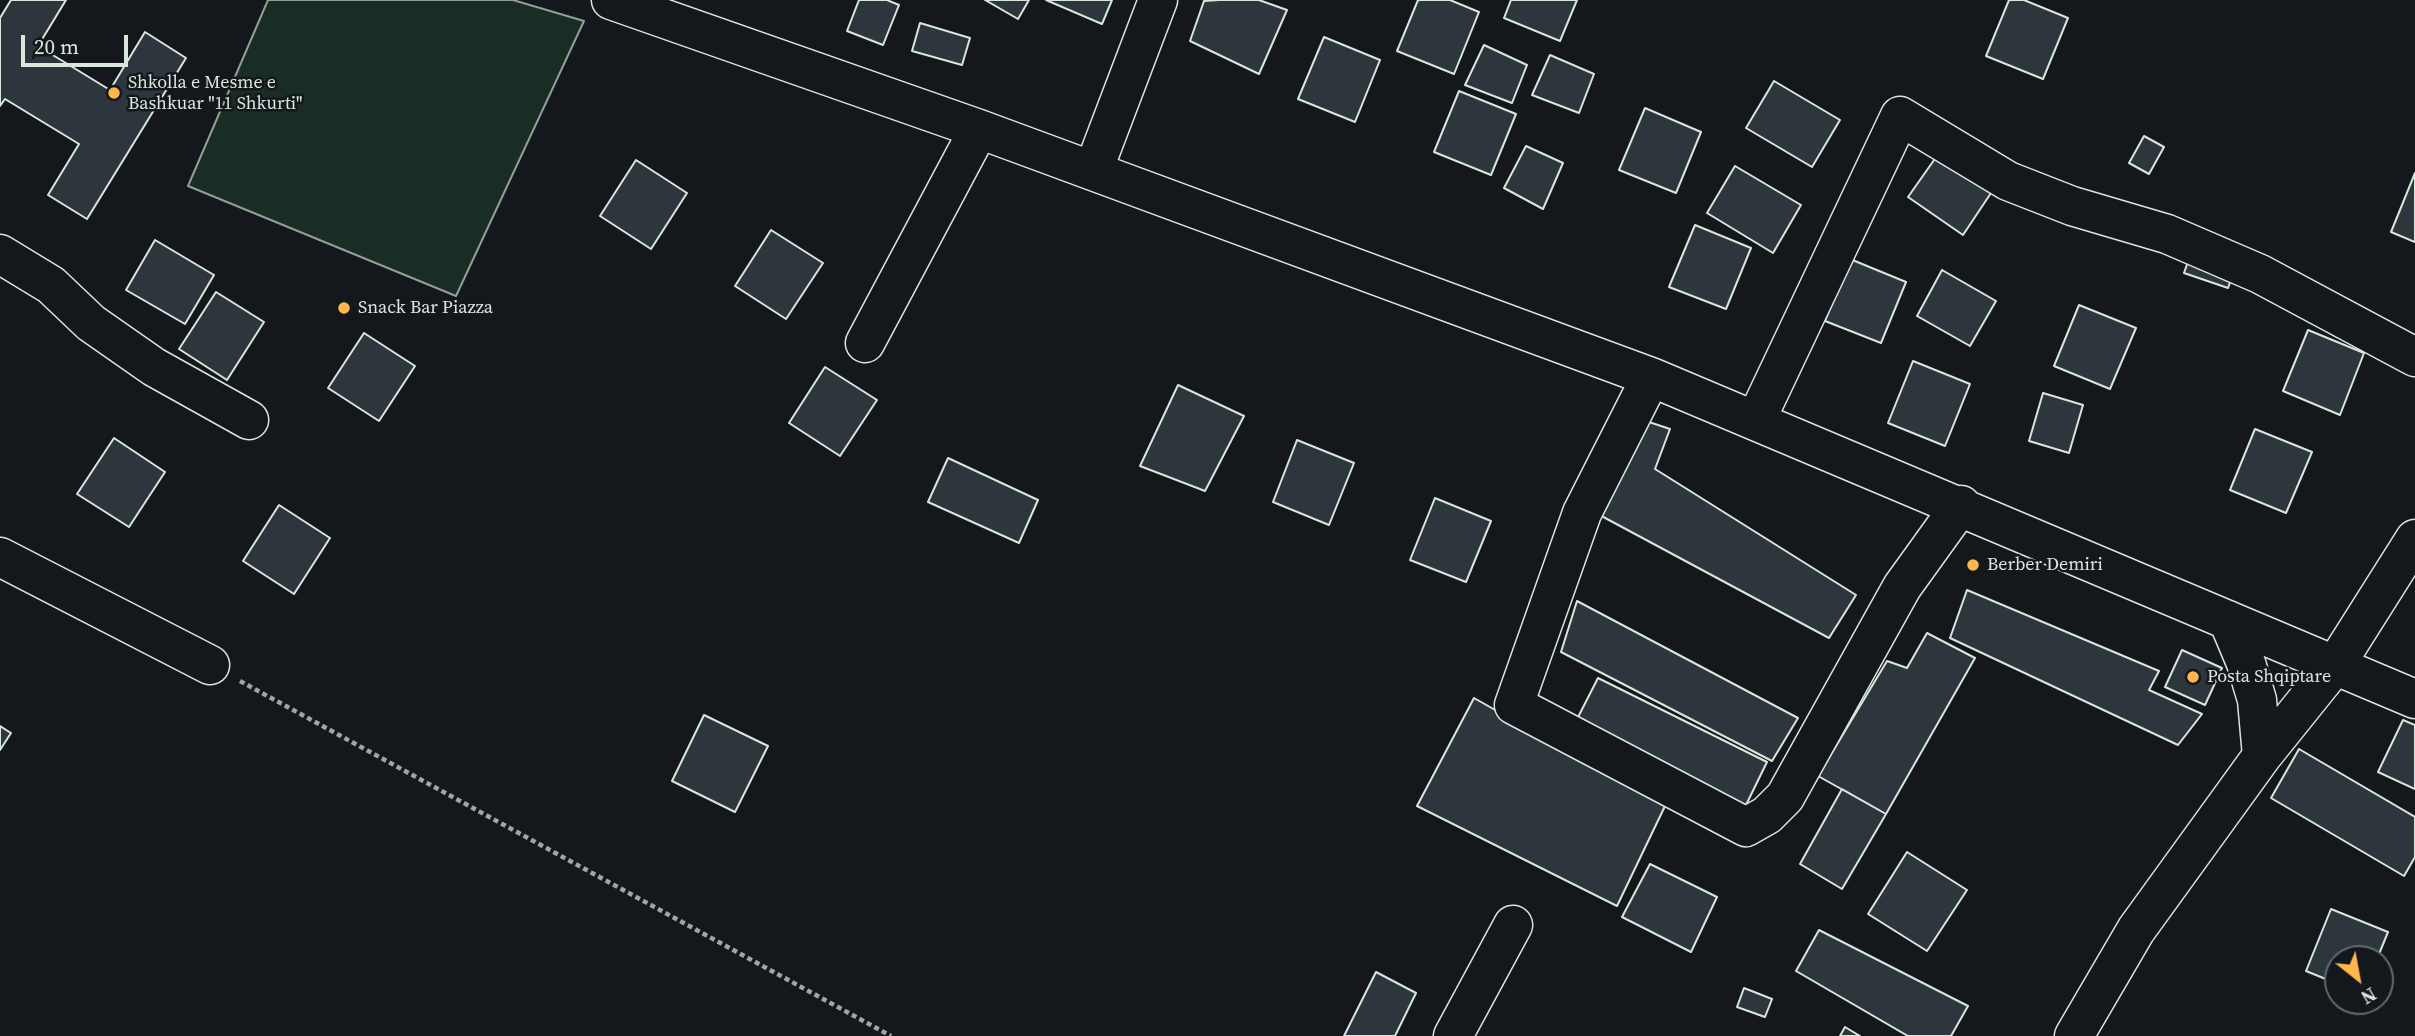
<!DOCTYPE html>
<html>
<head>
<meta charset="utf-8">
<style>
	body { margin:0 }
	#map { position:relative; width:2415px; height:1036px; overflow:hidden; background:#14181c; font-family:"Source Serif 4",serif }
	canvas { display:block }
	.north { position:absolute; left:2324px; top:945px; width:70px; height:70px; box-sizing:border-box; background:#14181c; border:2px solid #626a69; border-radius:50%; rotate:149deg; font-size:19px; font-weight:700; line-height:28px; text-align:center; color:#d8e6dc }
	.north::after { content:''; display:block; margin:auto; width:24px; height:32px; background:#ffb74d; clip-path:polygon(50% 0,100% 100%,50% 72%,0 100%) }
	.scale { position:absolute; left:21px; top:35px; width:107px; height:32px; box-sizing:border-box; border:4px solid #d8e6dc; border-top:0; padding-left:9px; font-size:21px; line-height:24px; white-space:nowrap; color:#d8e6dc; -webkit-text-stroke:5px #14181c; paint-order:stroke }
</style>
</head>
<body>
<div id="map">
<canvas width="2415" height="1036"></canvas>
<div class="north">N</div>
<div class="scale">20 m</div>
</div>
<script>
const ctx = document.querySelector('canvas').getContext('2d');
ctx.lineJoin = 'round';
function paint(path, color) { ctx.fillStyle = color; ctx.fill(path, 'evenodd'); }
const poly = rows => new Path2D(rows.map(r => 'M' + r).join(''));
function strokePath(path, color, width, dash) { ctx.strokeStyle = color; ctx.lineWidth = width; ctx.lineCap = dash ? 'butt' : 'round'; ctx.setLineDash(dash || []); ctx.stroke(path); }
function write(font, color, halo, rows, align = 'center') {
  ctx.font = font + ' "Source Serif 4",serif'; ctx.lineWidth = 5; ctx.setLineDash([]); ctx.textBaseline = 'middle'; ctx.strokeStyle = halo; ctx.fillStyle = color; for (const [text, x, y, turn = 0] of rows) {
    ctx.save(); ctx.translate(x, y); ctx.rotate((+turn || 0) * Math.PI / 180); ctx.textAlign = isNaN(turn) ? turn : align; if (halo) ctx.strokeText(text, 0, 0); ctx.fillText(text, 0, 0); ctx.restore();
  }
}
const green = poly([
	[268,0,513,0,584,21,456,296,188,186,268,0]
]);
const building = poly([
	[11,0,66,0,38,46,110,90,145,32,186,58,87,219,48,195,79,144,5,99,0,106,0,18,11,0],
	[859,0,887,0,899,5,883,45,847,31,859,0],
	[985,0,1029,0,1018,19,985,0],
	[1046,0,1112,0,1102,24,1046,0],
	[1220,0,1259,0,1287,10,1259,74,1190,41,1204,1,1220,0],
	[1418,0,1450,0,1479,12,1454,74,1397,51,1418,0],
	[1511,0,1577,0,1560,41,1504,18,1511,0],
	[2009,0,2024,0,2068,18,2043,79,1986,56,2009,0],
	[920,23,970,38,962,65,912,51,920,23],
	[1324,37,1380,60,1355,122,1298,99,1324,37],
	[1484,45,1527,65,1512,103,1465,85,1484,45],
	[1550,55,1594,74,1579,113,1532,95,1550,55],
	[1774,81,1840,120,1812,167,1746,128,1774,81],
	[1459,91,1516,114,1491,175,1434,152,1459,91],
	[1645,108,1701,132,1676,193,1619,170,1645,108],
	[2144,136,2164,147,2149,174,2129,163,2144,136],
	[1526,146,1563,163,1543,209,1504,188,1526,146],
	[1939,153,1993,190,1963,235,1908,197,1939,153],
	[636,160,687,193,651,249,600,216,636,160],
	[1735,166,1801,205,1773,253,1707,213,1735,166],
	[2415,173,2415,242,2391,232,2415,173],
	[1695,225,1751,248,1726,309,1669,287,1695,225],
	[771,230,823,263,786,319,735,286,771,230],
	[155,240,214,275,185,324,126,290,155,240],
	[2192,250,2236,265,2228,288,2184,273,2192,250],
	[1850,259,1906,282,1881,343,1825,321,1850,259],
	[1942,270,1996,301,1970,346,1917,316,1942,270],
	[216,292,264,322,227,380,179,349,216,292],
	[2079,305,2136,328,2110,389,2054,366,2079,305],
	[2308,330,2364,353,2340,415,2283,391,2308,330],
	[364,333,415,366,379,421,328,388,364,333],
	[1913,361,1970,384,1945,446,1888,423,1913,361],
	[825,367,877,400,840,456,789,423,825,367],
	[1178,385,1244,416,1205,491,1140,466,1178,385],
	[2043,393,2083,405,2069,453,2029,441,2043,393],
	[1643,420,1670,429,1655,469,1856,595,1829,638,1594,512,1643,420],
	[2255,429,2312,452,2286,513,2230,490,2255,429],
	[114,438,165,472,129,527,77,494,114,438],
	[1297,440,1354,463,1329,525,1273,502,1297,440],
	[948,458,1038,500,1019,543,928,502,948,458],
	[1435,498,1491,521,1466,582,1410,560,1435,498],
	[279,505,330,538,294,594,243,561,279,505],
	[1967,590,2159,671,2149,690,2202,714,2178,745,1950,638,1967,590],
	[1577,601,1798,718,1772,761,1561,652,1577,601],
	[1927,633,1975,658,1886,814,1818,776,1887,661,1907,668,1927,633],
	[2182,650,2222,668,2205,705,2165,687,2182,650],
	[1598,678,1767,762,1745,807,1575,723,1598,678],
	[1474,698,1665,806,1617,906,1417,806,1474,698],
	[704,715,768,746,735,812,672,781,704,715],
	[2403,720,2415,725,2415,789,2378,772,2403,720],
	[0,726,11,733,0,750,0,726],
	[2299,749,2415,817,2415,857,2404,876,2271,798,2299,749],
	[1842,789,1886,814,1842,889,1800,864,1842,789],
	[1907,852,1967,890,1927,951,1868,914,1907,852],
	[1650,864,1717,897,1691,952,1622,917,1650,864],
	[2331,909,2388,932,2377,959,2338,959,2338,984,2306,971,2331,909],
	[1819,930,1968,1006,1951,1036,1908,1036,1796,971,1819,930],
	[1376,972,1416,993,1395,1036,1344,1036,1376,972],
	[1744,988,1772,999,1765,1017,1737,1007,1744,988],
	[1845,1027,1860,1036,1840,1036,1845,1027]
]);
const path = poly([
	[240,681,891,1036]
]);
const minor = poly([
	[611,0,979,129,1651,377,2415,699],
	[1093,171,1158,0],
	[0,254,51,285,91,323,154,367,249,420],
	[865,343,979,129],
	[1651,377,1582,513,1514,705,1746,827,1767,815,1785,797,1902,587,1961,505],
	[1756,420,1900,116,2008,181,2072,206,2167,234,2260,274,2415,357],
	[0,557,210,665],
	[2228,620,2246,663,2257,700,2262,756],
	[1453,1036,1513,925],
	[2074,1036,2136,930,2262,756,2336,664,2415,539]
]);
const markers = [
	[114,93,7,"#ffb74d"],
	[344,308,7,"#ffb74d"],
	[1973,565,7,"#ffb74d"],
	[2193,677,7,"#ffb74d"]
];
const poiNames = [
	["Shkolla e Mesme e",128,83],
	["Bashkuar \"11 Shkurti\"",128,104],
	["Snack Bar Piazza",358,308],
	["Berber Demiri",1987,565],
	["Posta Shqiptare",2207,677]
];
paint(green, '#1a2d24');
strokePath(green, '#939e99', 2);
paint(building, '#2c363c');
strokePath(building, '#d8e6dc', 2);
strokePath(minor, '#d8e6dc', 41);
strokePath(path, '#9da8a2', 4.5, [5, 3.5]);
strokePath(minor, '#14181c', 38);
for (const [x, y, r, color] of markers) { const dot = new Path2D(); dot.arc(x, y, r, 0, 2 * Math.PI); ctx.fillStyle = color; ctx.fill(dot); strokePath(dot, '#14181c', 2.5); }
write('18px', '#d8e6dc', '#14181c', poiNames, 'left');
</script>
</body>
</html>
